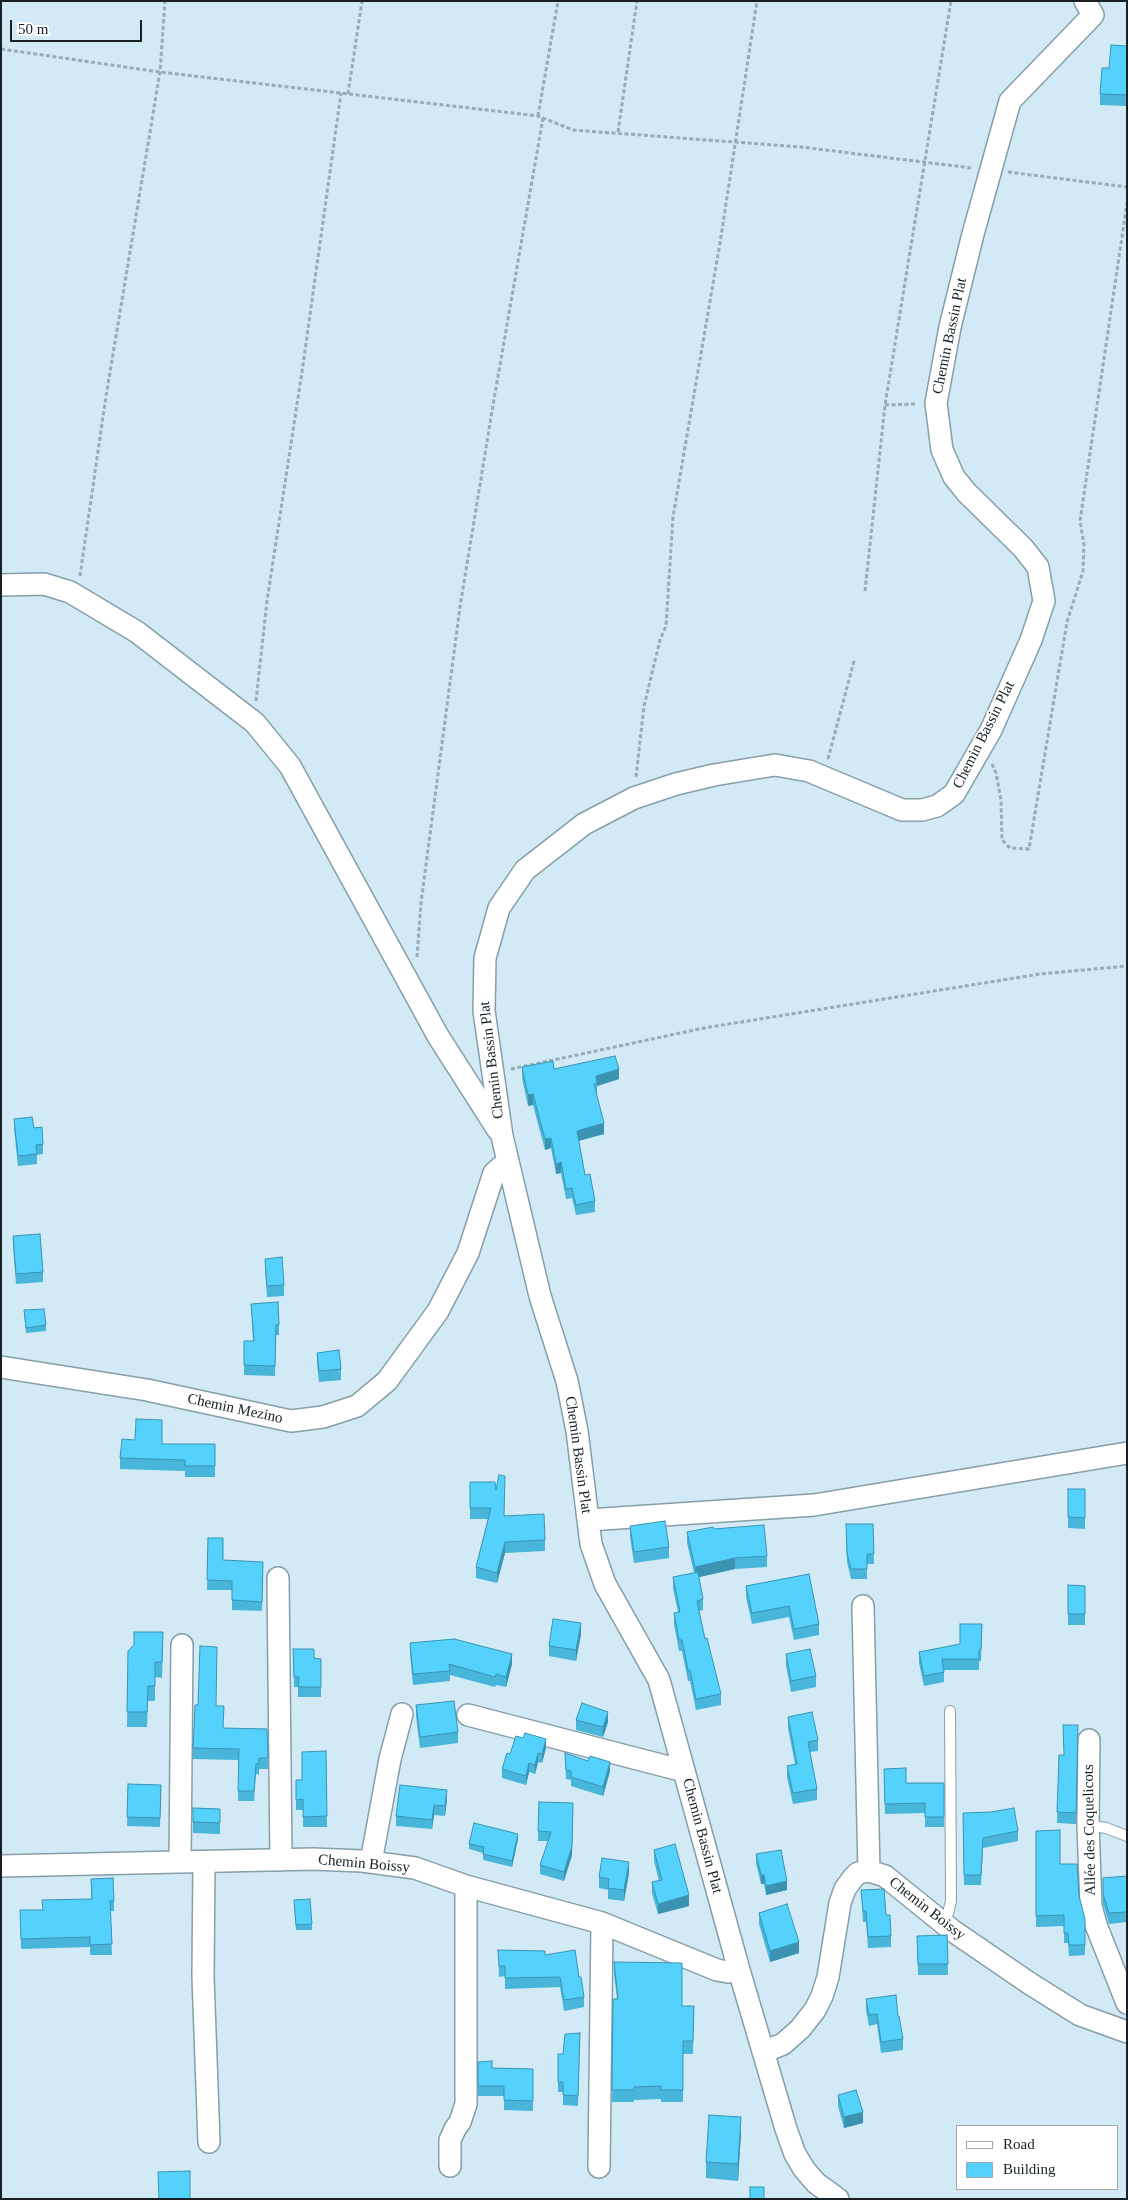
<!DOCTYPE html>
<html>
<head>
<meta charset="utf-8">
<style>
	body { margin:0 }
	#map { position:relative; width:1128px; height:2200px; overflow:hidden; background:#d1eaf5; font-family:"Times New Roman",serif }
	canvas { display:block }
	.frame { position:absolute; inset:0; border:2px solid #172125; pointer-events:none }
	.legend { position:absolute; left:956px; top:2125px; width:162px; height:65px; box-sizing:border-box; background:#fff; border:1px solid #a2a6a8; margin:0; padding:6px 9px; list-style:none; font-size:15px; color:#172125 }
	.legend li { display:flex; align-items:center; gap:10px; height:25px }
	.legend b { width:25px; border:1px solid #a2a6a8 }
	.scale { position:absolute; left:10px; top:20px; width:132px; height:22px; box-sizing:border-box; border:2px solid #172125; border-top:0; padding-left:6px; font-size:15px; line-height:18px; white-space:nowrap; color:#172125; -webkit-text-stroke:4px #fff; paint-order:stroke }
</style>
</head>
<body>
<div id="map">
<canvas width="1128" height="2200"></canvas>
<div class="frame"></div>
<ul class="legend">
<li><b style="height:6px;background:#fff"></b>Road</li>
<li><b style="height:14px;background:#54d2fd"></b>Building</li>
</ul>
<div class="scale">50 m</div>
</div>
<script>
const ctx = document.querySelector('canvas').getContext('2d');
ctx.lineJoin = 'round';
const poly = rows => new Path2D(rows.map(r => 'M' + r).join(''));
function strokePath(path, color, width, dash) { ctx.strokeStyle = color; ctx.lineWidth = width; ctx.lineCap = dash ? 'butt' : 'round'; ctx.setLineDash(dash || []); ctx.stroke(path); }
function paint(path, color) { ctx.fillStyle = color; ctx.fill(path, 'evenodd'); }
function write(font, color, halo, rows, align = 'center') {
  ctx.font = font + ' "Times New Roman",serif'; ctx.lineWidth = 4; ctx.setLineDash([]); ctx.textBaseline = 'middle'; ctx.strokeStyle = halo; ctx.fillStyle = color; for (const [text, x, y, turn = 0] of rows) {
    ctx.save(); ctx.translate(x, y); ctx.rotate((+turn || 0) * Math.PI / 180); ctx.textAlign = isNaN(turn) ? turn : align; if (halo) ctx.strokeText(text, 0, 0); ctx.fillText(text, 0, 0); ctx.restore();
  }
}
const path = poly([
	[1,49,160,72,538,116,573,130,801,147,972,168],
	[348,94,362,1],
	[538,116,558,1],
	[618,132,637,1],
	[1008,172,1127,187],
	[885,405,917,404],
	[80,576,106,396,160,72,165,1],
	[865,591,885,405,951,1],
	[256,701,267,601,303,365,341,93],
	[828,759,854,661],
	[992,764,996,773,1001,800,1002,840,1010,848,1029,849,1067,622,1083,571,1084,545,1080,521,1127,203],
	[636,777,644,706,660,640,666,626,673,517,720,243,757,1],
	[417,957,421,903,460,607,493,405,543,118],
	[511,1069,704,1028,1040,974,1127,966]
]);
const service = poly([
	[1088,1825,1106,1828,1127,1836],
	[945,1925,951,1901,950,1711]
]);
const minor = poly([
	[1,585,44,584,70,592,137,632,255,723,290,766,438,1036,498,1130],
	[1,1367,147,1390,291,1421,323,1417,357,1406,387,1381,438,1311,468,1253,494,1173,507,1162],
	[588,1520,814,1505,1127,1453],
	[278,1578,281,1860],
	[863,1606,869,1871],
	[468,1715,684,1771],
	[1089,1740,1088,1825,1091,1906,1096,1925,1127,2003],
	[180,1862,182,1645],
	[204,1862,203,1977,209,2142],
	[371,1862,390,1759,402,1714],
	[1,1866,313,1859,362,1861,415,1868,466,1886,602,1923,717,1970,728,1972,739,1970],
	[763,2052,783,2044,800,2029,815,2010,822,1996,828,1977,840,1903,845,1889,853,1878,858,1873,869,1871,885,1876,953,1931,1029,1983,1080,2015,1127,2032],
	[450,2166,450,2140,455,2129,460,2122,466,2104,466,1886],
	[599,2167,602,1923],
	[838,2199,816,2183,804,2169,795,2154,786,2129,739,1970,659,1680,605,1584,591,1544,577,1431,567,1381,540,1296,502,1136,484,1011,485,958,499,908,525,870,584,824,634,798,676,784,714,775,775,765,809,771,902,810,922,810,937,806,954,794,991,730,1031,640,1044,601,1038,567,1023,548,967,493,954,477,942,450,936,403,950,327,973,234,1010,101,1093,15,1085,1]
]);
const wall = poly([
	[1127,46,1127,106,1100,105,1100,94,1109,68],
	[522,1067,554,1069,619,1079,597,1086,597,1094,596,1094,604,1134,579,1141,585,1175,595,1201,595,1212,576,1215,572,1198,566,1199,561,1173,556,1174,551,1148,545,1150,533,1105,528,1106,522,1078],
	[14,1119,34,1128,43,1144,43,1154,37,1155,37,1164,18,1166,14,1129],
	[13,1236,43,1272,43,1282,16,1284,13,1246],
	[265,1259,284,1285,284,1296,267,1297,265,1270],
	[251,1304,279,1325,279,1335,276,1335,275,1376,244,1375,244,1341,253,1341],
	[24,1310,46,1325,46,1331,26,1333],
	[317,1353,341,1369,341,1380,319,1382,317,1364],
	[162,1444,215,1444,215,1477,185,1477,185,1471,120,1469,120,1458],
	[470,1482,496,1490,504,1516,545,1540,545,1551,505,1553,497,1583,476,1578,476,1567,488,1519,470,1519],
	[1068,1489,1085,1489,1085,1529,1068,1528],
	[873,1524,874,1564,867,1564,867,1579,851,1579,847,1562,846,1534],
	[630,1526,669,1547,669,1558,634,1563,630,1537],
	[714,1529,767,1556,767,1567,735,1569,699,1577,703,1599,703,1610,699,1611,705,1639,721,1694,721,1705,696,1710,690,1681,688,1681,682,1651,679,1651,674,1624,674,1613,678,1612,673,1588,673,1577,694,1573,687,1543,687,1532],
	[208,1538,223,1560,263,1571,262,1611,232,1610,232,1590,207,1590],
	[809,1574,819,1624,819,1635,794,1640,789,1617,752,1624,746,1597,746,1586],
	[1068,1585,1085,1586,1085,1625,1068,1625],
	[982,1624,981,1661,979,1661,979,1670,944,1670,944,1682,924,1686,919,1663,919,1652,960,1645],
	[581,1634,576,1661,549,1656,549,1646],
	[410,1643,512,1664,506,1687,496,1685,495,1687,450,1675,450,1681,413,1685,410,1654],
	[163,1648,162,1678,155,1677,155,1701,148,1701,147,1727,127,1727,128,1651],
	[293,1649,314,1658,321,1659,321,1697,298,1697,298,1687,294,1687],
	[786,1654,816,1676,816,1687,791,1692,786,1665],
	[416,1705,458,1732,458,1743,420,1748,416,1716],
	[216,1706,223,1728,267,1729,268,1769,259,1769,259,1775,256,1774,254,1801,238,1801,239,1760,193,1759,193,1748],
	[788,1717,818,1740,818,1751,810,1752,817,1789,817,1800,793,1804,787,1777,787,1766,795,1764,788,1728],
	[576,1720,608,1722,603,1737,576,1730],
	[1078,1725,1076,1824,1057,1823,1059,1755,1064,1755],
	[546,1748,542,1763,538,1762,535,1774,529,1772,526,1785,502,1778,502,1769,510,1754],
	[326,1751,327,1827,303,1827,303,1810,296,1810,296,1780,302,1780],
	[565,1753,610,1771,603,1796,571,1786,571,1780,566,1779],
	[884,1779,906,1783,944,1783,944,1827,925,1827,925,1813,885,1814],
	[128,1784,161,1785,160,1827,127,1826],
	[447,1799,445,1816,434,1815,432,1829,396,1826,396,1816],
	[539,1802,572,1855,564,1881,540,1874,540,1865,548,1841,538,1841],
	[193,1808,220,1809,220,1834,193,1833],
	[963,1813,1018,1831,1018,1841,983,1848,981,1885,964,1885],
	[1036,1831,1060,1864,1079,1896,1085,1919,1085,1955,1069,1956,1068,1943,1064,1943,1064,1926,1036,1927],
	[518,1839,512,1867,483,1860,483,1853,469,1849,469,1844],
	[654,1850,689,1906,658,1914,652,1893,652,1882,659,1881,654,1861],
	[756,1854,787,1890,766,1895,764,1884,761,1884,756,1863],
	[629,1873,624,1901,608,1899,608,1890,599,1888,599,1877],
	[1127,1876,1127,1922,1109,1924,1103,1904,1103,1878],
	[91,1879,114,1901,114,1911,110,1911,112,1955,90,1955,90,1947,21,1949,20,1910,42,1910,91,1899],
	[861,1890,891,1936,891,1947,868,1948,866,1922,863,1922],
	[294,1905,312,1924,312,1930,296,1930],
	[759,1913,799,1953,770,1962,759,1924],
	[947,1935,948,1975,918,1975,917,1936],
	[498,1950,545,1955,579,1977,584,1997,584,2007,564,2011,560,1987,505,1989,505,1976,499,1977],
	[614,1962,682,2006,694,2006,693,2054,683,2054,683,2102,661,2102,661,2099,634,2100,634,2102,612,2102,613,1999,617,1999,614,1974],
	[866,1999,903,2039,903,2050,881,2053,877,2024,869,2026,866,2010],
	[580,2033,578,2106,563,2105,563,2092,558,2092,558,2082,563,2054],
	[478,2062,492,2068,533,2069,533,2111,504,2110,504,2096,478,2096],
	[838,2095,863,2123,844,2128,838,2106],
	[741,2133,738,2181,706,2178,706,2162]
]);
const shadedWall = poly([
	[619,1069,619,1079,597,1086,596,1076],
	[533,1094,533,1105,528,1106,528,1095],
	[604,1123,604,1134,577,1141,577,1131],
	[551,1138,551,1148,545,1150,545,1139],
	[561,1162,561,1173,556,1174,556,1164],
	[505,1542,505,1553,497,1583,497,1573],
	[735,1558,735,1569,695,1578,695,1567],
	[581,1623,581,1634,576,1661,576,1650],
	[512,1654,512,1664,506,1687,506,1677],
	[608,1712,608,1722,603,1737,603,1727],
	[546,1739,546,1748,542,1763,542,1754],
	[538,1753,538,1762,535,1774,535,1765],
	[610,1762,610,1771,603,1796,603,1787],
	[529,1763,529,1772,526,1785,526,1776],
	[447,1790,447,1799,445,1816,445,1806],
	[573,1803,572,1855,564,1881,564,1872],
	[434,1805,434,1815,432,1829,432,1820],
	[518,1834,518,1839,512,1867,512,1861],
	[629,1862,629,1873,624,1901,624,1890],
	[761,1875,764,1875,764,1884,761,1884],
	[787,1881,787,1890,766,1895,766,1886],
	[689,1895,689,1906,658,1914,658,1904],
	[799,1942,799,1953,770,1962,770,1951],
	[863,2112,863,2123,844,2128,844,2117],
	[741,2117,741,2133,738,2181,738,2164]
]);
const building = poly([
	[1111,45,1127,46,1127,95,1100,94,1102,68,1109,68,1111,45],
	[615,1056,619,1069,596,1076,597,1083,594,1084,604,1123,577,1131,585,1175,590,1174,595,1201,576,1205,572,1188,566,1189,561,1162,556,1164,551,1138,545,1139,533,1094,528,1095,522,1067,553,1061,554,1069,615,1056],
	[32,1117,34,1128,42,1127,43,1144,36,1145,37,1154,18,1156,14,1119,32,1117],
	[40,1234,43,1272,16,1274,13,1236,40,1234],
	[282,1257,284,1285,267,1286,265,1259,282,1257],
	[278,1302,279,1325,276,1325,275,1366,244,1365,244,1341,254,1341,251,1304,278,1302],
	[44,1309,46,1325,26,1328,24,1310,44,1309],
	[339,1350,341,1369,319,1371,317,1353,339,1350],
	[136,1419,162,1420,162,1444,215,1444,215,1466,185,1466,185,1460,120,1458,122,1439,135,1440,136,1419],
	[499,1475,505,1476,504,1516,544,1514,545,1540,505,1542,497,1573,476,1567,491,1508,470,1508,470,1482,495,1482,496,1490,499,1475],
	[1068,1489,1085,1489,1085,1518,1068,1517,1068,1489],
	[665,1521,669,1547,634,1552,630,1526,665,1521],
	[846,1524,873,1524,874,1554,867,1554,867,1569,851,1569,847,1553,846,1524],
	[764,1525,767,1556,735,1558,695,1567,687,1532,713,1527,714,1529,764,1525],
	[208,1538,223,1538,223,1560,263,1562,262,1602,232,1600,232,1581,207,1580,208,1538],
	[698,1572,703,1599,697,1601,705,1639,707,1638,721,1694,696,1699,690,1670,688,1670,682,1640,679,1640,674,1613,680,1612,673,1577,698,1572],
	[809,1574,819,1624,794,1629,789,1606,752,1613,746,1586,809,1574],
	[1068,1585,1085,1586,1085,1614,1068,1614,1068,1585],
	[553,1619,581,1623,576,1650,549,1646,553,1619],
	[960,1624,982,1624,981,1650,979,1650,979,1659,942,1659,944,1672,924,1676,919,1652,960,1644,960,1624],
	[134,1632,163,1632,162,1662,155,1662,155,1686,148,1686,147,1712,127,1712,128,1651,134,1645,134,1632],
	[454,1639,512,1654,506,1677,496,1674,495,1677,449,1664,450,1671,413,1674,410,1643,454,1639],
	[200,1646,217,1647,216,1706,224,1706,223,1728,267,1729,268,1758,259,1758,259,1764,256,1764,254,1791,238,1791,239,1749,193,1748,195,1705,198,1705,200,1646],
	[293,1649,314,1649,314,1658,321,1659,321,1687,298,1687,299,1677,294,1677,293,1649],
	[810,1649,816,1676,791,1681,786,1654,810,1649],
	[454,1701,458,1732,420,1737,416,1705,454,1701],
	[582,1703,608,1712,603,1727,576,1720,582,1703],
	[812,1712,818,1740,808,1742,817,1789,793,1793,787,1766,797,1764,788,1717,812,1712],
	[1063,1725,1078,1725,1076,1813,1057,1812,1059,1755,1064,1755,1063,1725],
	[525,1733,546,1739,542,1754,538,1753,535,1765,529,1763,526,1776,502,1769,507,1753,510,1754,516,1736,523,1738,525,1733],
	[326,1751,327,1816,303,1817,303,1799,296,1800,296,1780,302,1780,302,1752,326,1751],
	[565,1753,588,1761,590,1756,610,1762,603,1787,571,1777,571,1771,566,1770,565,1753],
	[906,1768,906,1783,944,1783,944,1817,925,1817,925,1803,885,1804,884,1769,906,1768],
	[128,1784,161,1785,160,1818,127,1817,128,1784],
	[400,1785,447,1790,445,1806,434,1805,432,1820,396,1816,400,1785],
	[539,1802,573,1803,572,1846,564,1872,540,1865,551,1832,538,1831,539,1802],
	[193,1808,220,1809,220,1823,193,1822,193,1808],
	[1014,1808,1018,1831,983,1838,981,1875,964,1875,963,1813,991,1812,1014,1808],
	[474,1823,518,1834,512,1861,483,1854,484,1847,469,1844,474,1823],
	[1060,1830,1060,1864,1077,1864,1079,1896,1085,1919,1085,1945,1069,1945,1068,1933,1064,1933,1064,1915,1036,1916,1036,1831,1060,1830],
	[675,1844,689,1895,658,1904,652,1882,662,1880,654,1850,675,1844],
	[781,1850,787,1881,766,1886,764,1875,761,1875,756,1854,781,1850],
	[602,1858,629,1862,624,1890,608,1888,609,1879,599,1877,602,1858],
	[1127,1876,1127,1912,1109,1913,1103,1894,1103,1878,1127,1876],
	[113,1878,114,1901,110,1901,112,1944,90,1945,90,1937,21,1939,20,1910,43,1910,42,1900,92,1899,91,1879,113,1878],
	[884,1889,886,1915,890,1915,891,1936,868,1937,866,1911,863,1911,861,1890,884,1889],
	[310,1899,312,1924,296,1925,294,1900,310,1899],
	[787,1904,799,1942,770,1951,759,1913,787,1904],
	[947,1935,948,1964,918,1964,917,1936,947,1935],
	[498,1950,545,1951,545,1955,575,1950,579,1977,581,1977,584,1997,564,2000,560,1977,505,1978,505,1966,499,1966,498,1950],
	[614,1962,682,1963,682,2006,694,2006,693,2041,683,2041,683,2090,661,2090,661,2086,634,2087,634,2090,612,2090,613,1999,618,1999,614,1962],
	[896,1995,898,2016,899,2016,903,2039,881,2042,877,2014,869,2015,866,1999,896,1995],
	[580,2033,578,2096,563,2095,563,2082,558,2082,558,2054,563,2054,565,2034,580,2033],
	[492,2061,492,2068,533,2069,533,2101,504,2100,504,2086,478,2086,478,2062,492,2061],
	[856,2090,863,2112,844,2117,838,2095,856,2090],
	[709,2115,741,2117,738,2164,706,2162,709,2115],
	[190,2171,190,2199,159,2199,158,2172,190,2171],
	[750,2187,764,2187,764,2199,750,2199,750,2187]
]);
const streetNames = [
	["Chemin Bassin Plat",950,336,-78],
	["Chemin Bassin Plat",984,735,-63],
	["Chemin Bassin Plat",492,1060,-97],
	["Chemin Mezino",235,1409,12],
	["Chemin Bassin Plat",578,1455,82],
	["Allée des Coquelicots",1090,1830,-91],
	["Chemin Bassin Plat",702,1836,75],
	["Chemin Boissy",364,1864,5],
	["Chemin Boissy",927,1909,38]
];
strokePath(service, '#869ea7', 12);
strokePath(minor, '#869ea7', 24);
strokePath(path, '#97acb5', 3, [4, 2.5]);
strokePath(service, '#fff', 10);
strokePath(minor, '#fff', 21);
paint(wall, '#48b5da');
paint(shadedWall, '#3b93b1');
paint(building, '#54d2fd');
strokePath(building, '#3b93b1', 1);
write('15px', '#172125', '#fff', streetNames);
</script>
</body>
</html>
